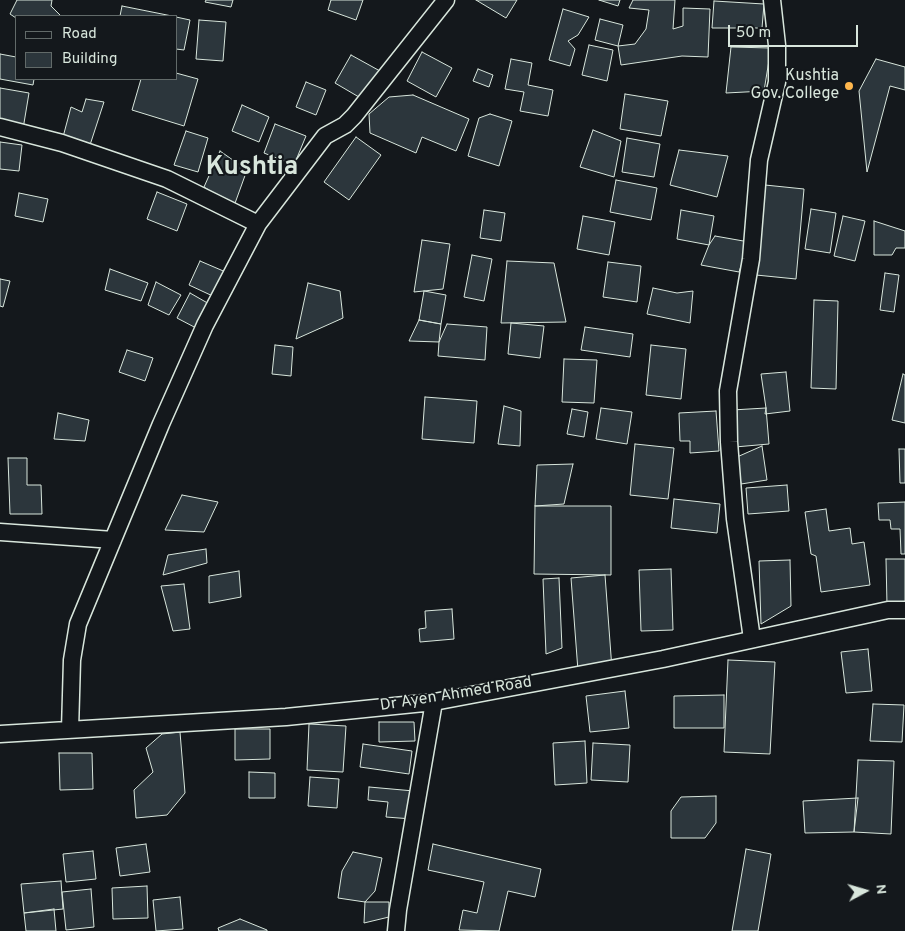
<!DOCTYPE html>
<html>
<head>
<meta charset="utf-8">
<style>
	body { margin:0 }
	#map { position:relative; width:905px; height:931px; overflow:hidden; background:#14181c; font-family:Overpass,sans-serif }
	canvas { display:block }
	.legend { position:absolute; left:15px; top:15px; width:162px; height:65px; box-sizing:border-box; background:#14181c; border:1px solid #626a69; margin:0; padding:6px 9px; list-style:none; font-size:15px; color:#d8e6dc }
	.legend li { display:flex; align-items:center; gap:10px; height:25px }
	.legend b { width:25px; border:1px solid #626a69 }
	.north { position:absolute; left:840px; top:866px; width:50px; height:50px; -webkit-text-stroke:4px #14181c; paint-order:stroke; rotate:84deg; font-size:14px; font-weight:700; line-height:20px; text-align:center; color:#d8e6dc }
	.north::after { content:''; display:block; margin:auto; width:18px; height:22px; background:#d8e6dc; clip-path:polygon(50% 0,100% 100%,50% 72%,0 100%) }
	.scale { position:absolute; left:728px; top:25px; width:130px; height:22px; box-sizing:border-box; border:2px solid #d8e6dc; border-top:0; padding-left:6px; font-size:15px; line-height:18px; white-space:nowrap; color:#d8e6dc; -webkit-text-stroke:4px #14181c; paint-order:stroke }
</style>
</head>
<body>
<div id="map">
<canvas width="905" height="931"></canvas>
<ul class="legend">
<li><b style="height:6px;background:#14181c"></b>Road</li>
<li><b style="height:14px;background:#2c363c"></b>Building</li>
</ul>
<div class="north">N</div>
<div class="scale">50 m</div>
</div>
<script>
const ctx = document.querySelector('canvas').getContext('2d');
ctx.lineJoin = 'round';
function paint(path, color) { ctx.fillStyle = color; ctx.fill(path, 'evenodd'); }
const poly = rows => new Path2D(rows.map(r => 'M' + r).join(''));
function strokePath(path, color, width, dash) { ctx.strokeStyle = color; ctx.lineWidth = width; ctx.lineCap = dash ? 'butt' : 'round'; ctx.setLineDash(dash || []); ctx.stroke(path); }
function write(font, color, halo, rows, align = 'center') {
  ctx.font = font + ' Overpass,sans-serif'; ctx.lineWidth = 4; ctx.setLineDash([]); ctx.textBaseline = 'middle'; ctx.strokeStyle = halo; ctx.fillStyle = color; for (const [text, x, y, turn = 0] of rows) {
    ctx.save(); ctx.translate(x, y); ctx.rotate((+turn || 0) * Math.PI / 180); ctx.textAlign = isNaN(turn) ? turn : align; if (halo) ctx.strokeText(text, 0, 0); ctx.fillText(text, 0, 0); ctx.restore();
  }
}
const building = poly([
	[17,0,52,0,51,6,60,15,60,16,16,16,16,18,10,14,17,0],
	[206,0,233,0,231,7,205,2,206,0],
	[331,0,363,0,356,20,328,10,331,0],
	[476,0,517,0,506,18,476,0],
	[599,0,620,0,618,6,599,0],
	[633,0,675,0,673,29,683,26,683,8,710,9,708,57,682,56,621,65,618,46,635,44,646,29,649,10,629,8,633,0],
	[714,1,764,4,762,28,712,28,714,1],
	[122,6,172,16,120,16,122,6],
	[563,9,589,17,578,35,568,41,575,49,570,66,549,60,563,9],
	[176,17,190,20,184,50,176,49,176,17],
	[600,19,623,25,618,46,595,40,600,19],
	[199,20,226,22,223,61,196,59,199,20],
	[589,45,613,50,607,81,582,75,589,45],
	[731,47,771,48,764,91,726,93,731,47],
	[422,52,452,68,436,97,407,81,422,52],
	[0,54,16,57,16,79,34,79,33,85,0,79,0,54],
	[351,55,380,71,364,100,335,83,351,55],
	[511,59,532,63,528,85,553,90,548,116,520,111,524,92,505,89,511,59],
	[876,59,905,67,905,90,890,86,867,172,859,91,876,59],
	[478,69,493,75,489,87,473,81,478,69],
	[176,73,198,79,184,126,132,110,141,79,176,79,176,73],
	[306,82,326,90,316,115,296,107,306,82],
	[0,88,29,93,23,129,0,126,0,88],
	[625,94,668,101,661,136,620,129,625,94],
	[413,95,469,119,456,151,422,137,416,153,370,133,369,114,389,97,413,95],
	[86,99,104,102,90,145,63,137,71,107,82,112,86,99],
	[242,105,269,117,259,142,232,131,242,105],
	[490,114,512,121,499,166,468,156,479,118,490,114],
	[275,124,306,136,294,165,264,153,275,124],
	[593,130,621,141,614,177,580,167,593,130],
	[186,131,208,138,198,172,174,165,186,131],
	[356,137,381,155,349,200,324,182,356,137],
	[627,138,660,144,654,177,622,172,627,138],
	[0,142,22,145,19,171,0,169,0,142],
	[679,150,728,156,717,197,670,185,679,150],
	[220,151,247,170,234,206,204,187,220,151],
	[616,180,657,188,651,220,610,212,616,180],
	[765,185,804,189,796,279,756,275,765,185],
	[157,192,187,204,177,231,147,219,157,192],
	[19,193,48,199,43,222,15,216,19,193],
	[811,209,836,213,830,253,805,249,811,209],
	[484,210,505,213,501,241,480,238,484,210],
	[681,210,714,216,709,245,677,239,681,210],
	[583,216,615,222,609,255,577,249,583,216],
	[843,216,865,221,855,261,834,256,843,216],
	[874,221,905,231,905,248,896,248,892,255,874,255,874,221],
	[715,236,749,242,739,272,701,265,709,245,715,236],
	[422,240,450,244,443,289,414,292,422,240],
	[472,255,492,259,484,301,464,297,472,255],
	[200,261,228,273,217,298,189,285,200,261],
	[507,261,554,263,566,322,501,323,507,261],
	[608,262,641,266,637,302,603,297,608,262],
	[110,269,148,283,141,301,105,290,110,269],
	[885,273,899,275,894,312,880,310,885,273],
	[0,279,10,281,3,307,0,306,0,279],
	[156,282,181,295,169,315,148,305,156,282],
	[308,283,340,291,343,318,296,339,308,283],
	[653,288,677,293,693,291,690,323,647,314,653,288],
	[424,291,446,295,441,324,419,320,424,291],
	[190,293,211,305,198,329,177,318,190,293],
	[814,300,838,301,836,389,811,388,814,300],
	[419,320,441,324,439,342,409,341,419,320],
	[511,323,544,326,540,358,508,354,511,323],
	[447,324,487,327,485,360,438,356,439,342,447,324],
	[585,327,633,334,630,357,581,350,585,327],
	[275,345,293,347,291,376,272,374,275,345],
	[651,345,686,349,681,399,646,395,651,345],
	[127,350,153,358,145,381,119,372,127,350],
	[564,359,597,360,594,403,562,402,564,359],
	[786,372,790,411,765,414,766,408,761,374,786,372],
	[903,374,905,375,905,423,892,420,903,374],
	[425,397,477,401,474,443,422,439,425,397],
	[504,406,521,411,520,446,498,444,504,406],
	[601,408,632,412,627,444,596,439,601,408],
	[766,408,769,444,735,447,732,410,766,408],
	[572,409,588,412,584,437,567,434,572,409],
	[716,411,719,451,690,453,690,441,680,441,679,413,716,411],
	[58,413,89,420,85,441,54,439,58,413],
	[635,444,674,448,668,499,630,495,635,444],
	[762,446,767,480,741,484,737,457,762,446],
	[899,449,905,449,905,483,900,483,899,449],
	[8,458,27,458,27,485,41,485,42,514,10,514,8,458],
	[573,464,564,504,535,506,537,465,573,464],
	[787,485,789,511,748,514,746,488,787,485],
	[182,495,218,502,204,532,165,530,182,495],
	[674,499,720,504,717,533,671,528,674,499],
	[905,502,905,554,901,554,900,529,891,529,890,520,879,520,878,503,905,502],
	[535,506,611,506,611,575,534,574,535,506],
	[826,509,829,531,850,528,852,544,864,542,870,585,821,592,816,556,811,554,805,512,826,509],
	[206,549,207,563,163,575,168,555,206,549],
	[886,559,905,559,905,601,903,605,887,605,886,559],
	[790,560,791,606,761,624,759,561,790,560],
	[671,569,673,630,641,631,639,570,671,569],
	[239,571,241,597,209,603,209,576,239,571],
	[605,575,612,669,578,671,571,578,605,575],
	[559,578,562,648,546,654,543,579,559,578],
	[184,584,190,629,173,631,161,586,184,584],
	[452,609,454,639,420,642,419,629,426,628,425,611,452,609],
	[868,649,872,691,846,693,841,652,868,649],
	[728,660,775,662,770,754,724,752,728,660],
	[625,691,629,728,590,732,586,696,625,691],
	[724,695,724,728,674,728,674,696,724,695],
	[873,704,904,705,902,742,870,741,873,704],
	[379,722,414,722,415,741,379,742,379,722],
	[309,724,346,726,343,772,307,770,309,724],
	[235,729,270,729,270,759,235,760,235,729],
	[180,732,185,793,167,815,136,818,134,790,153,772,146,748,162,734,180,732],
	[585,741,587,783,555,785,553,743,585,741],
	[593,743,630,745,628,782,591,780,593,743],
	[363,744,412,751,409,774,360,767,363,744],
	[59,753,92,753,93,789,60,790,59,753],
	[858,760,894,761,891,834,854,832,858,760],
	[249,772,275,773,275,798,249,798,249,772],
	[310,777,339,779,337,808,308,806,310,777],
	[369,787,414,791,412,819,386,817,388,802,368,800,369,787],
	[716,796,716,823,705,838,671,838,671,811,681,797,716,796],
	[858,798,854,832,805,833,803,801,858,798],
	[146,844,150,872,120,876,116,848,146,844],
	[433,844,541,869,535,897,508,891,499,931,459,930,463,910,477,913,484,882,428,870,433,844],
	[746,849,771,854,758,931,732,931,746,849],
	[93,851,96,879,66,882,63,854,93,851],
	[353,852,382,858,375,891,365,902,338,898,342,871,353,852],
	[61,881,63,909,24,913,21,884,61,881],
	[147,886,148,918,113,919,112,888,147,886],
	[91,889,94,927,66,930,62,892,91,889],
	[180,897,183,929,156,931,153,900,180,897],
	[365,902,389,902,389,917,364,923,365,902],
	[54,909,56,931,26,931,24,913,54,909],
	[240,919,267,930,267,931,219,931,218,928,240,919]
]);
const street = poly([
	[0,127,62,143,167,179,258,224],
	[0,532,113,540],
	[752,639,735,519,729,442,728,391,751,259,759,160,777,82,777,45,772,0],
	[70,730,72,660,78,624,161,424,205,325,258,224,325,136,345,125,354,116,446,0],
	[0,734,286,717,434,702,663,659,888,610,905,610],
	[396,931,398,910,434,702]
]);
const markers = [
	[849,86,5,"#ffb74d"]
];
const poiNames = [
	["Kushtia",839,77],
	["Gov. College",839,95]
];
const streetNames = [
	["Dr Ayen Ahmed Road",456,695,-9]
];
const townNames = [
	["Kushtia",252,169]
];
paint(building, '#2c363c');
strokePath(building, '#d8e6dc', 1);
strokePath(street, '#d8e6dc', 19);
strokePath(street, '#14181c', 16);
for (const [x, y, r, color] of markers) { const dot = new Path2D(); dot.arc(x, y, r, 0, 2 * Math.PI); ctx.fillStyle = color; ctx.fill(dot); strokePath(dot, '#14181c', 2); }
write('16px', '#d8e6dc', '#14181c', poiNames, 'right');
write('16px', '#d8e6dc', '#14181c', streetNames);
write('bold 26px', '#d8e6dc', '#14181c', townNames);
</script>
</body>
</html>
